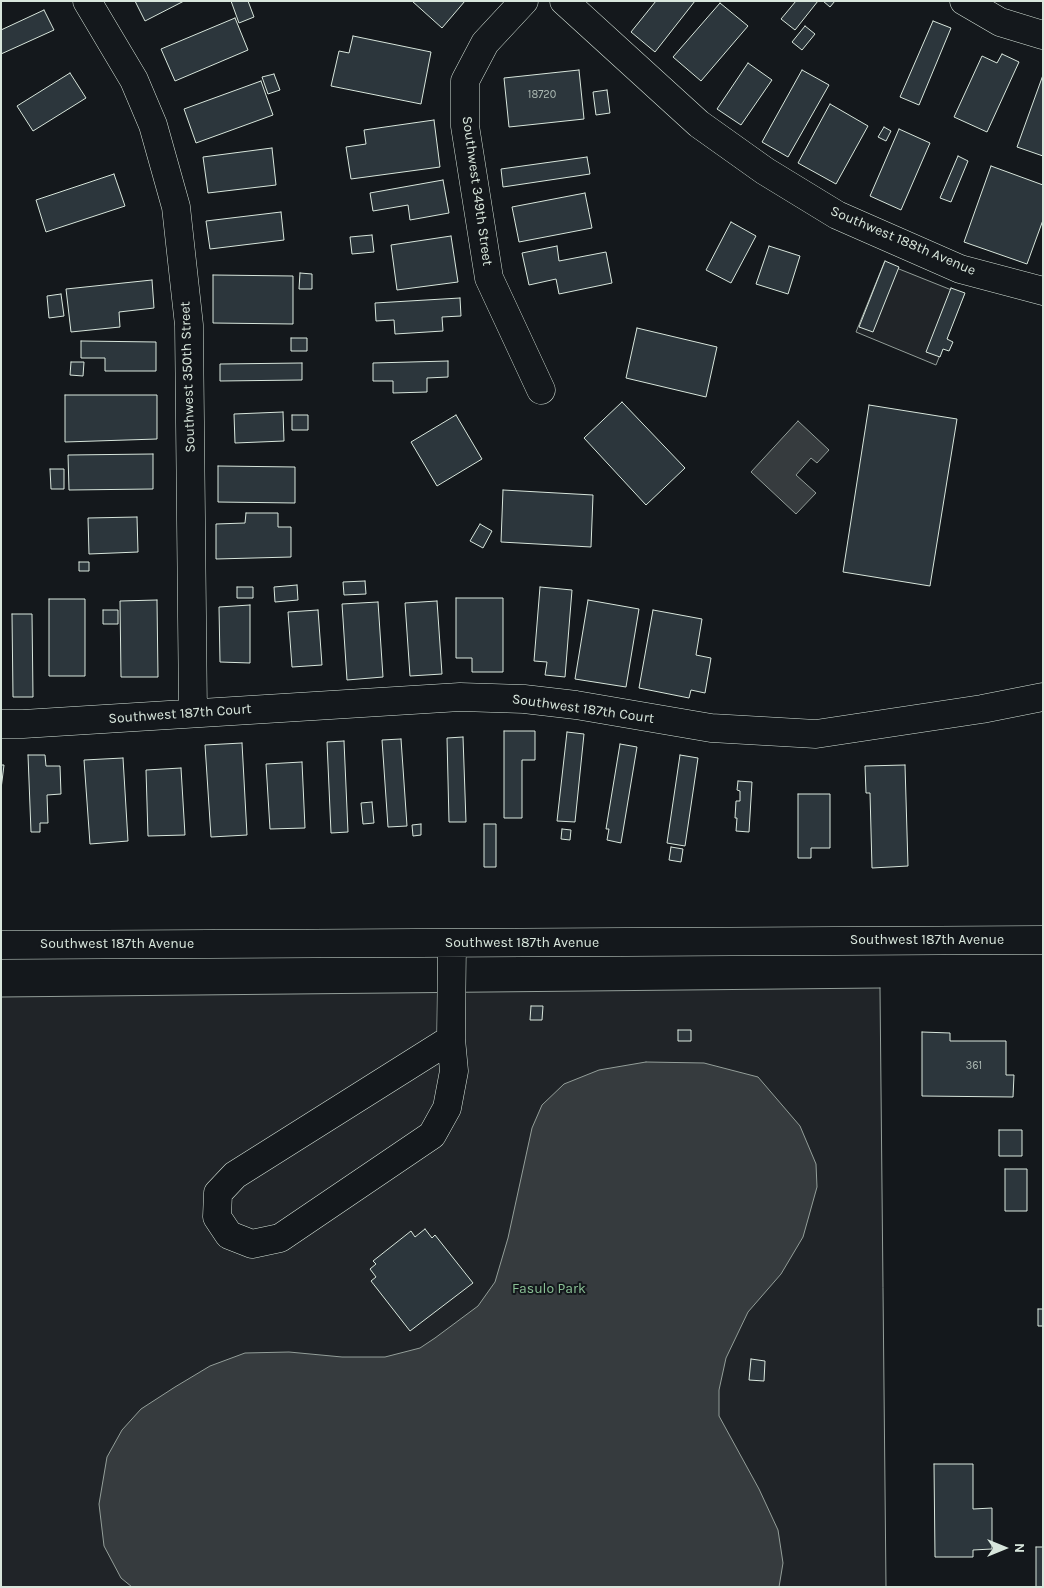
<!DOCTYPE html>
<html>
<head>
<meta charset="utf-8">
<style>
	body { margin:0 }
	#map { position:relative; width:1044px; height:1588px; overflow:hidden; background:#14181c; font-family:Karla,sans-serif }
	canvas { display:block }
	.frame { position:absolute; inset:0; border:2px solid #d8e6dc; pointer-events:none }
	.north { position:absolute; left:979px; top:1523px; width:50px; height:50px; -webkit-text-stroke:4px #14181c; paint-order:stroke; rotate:90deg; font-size:14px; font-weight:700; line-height:20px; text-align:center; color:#d8e6dc }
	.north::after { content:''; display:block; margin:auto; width:18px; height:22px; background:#d8e6dc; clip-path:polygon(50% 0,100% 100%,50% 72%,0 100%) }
</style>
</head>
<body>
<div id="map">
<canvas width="1044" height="1588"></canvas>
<div class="frame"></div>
<div class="north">N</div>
</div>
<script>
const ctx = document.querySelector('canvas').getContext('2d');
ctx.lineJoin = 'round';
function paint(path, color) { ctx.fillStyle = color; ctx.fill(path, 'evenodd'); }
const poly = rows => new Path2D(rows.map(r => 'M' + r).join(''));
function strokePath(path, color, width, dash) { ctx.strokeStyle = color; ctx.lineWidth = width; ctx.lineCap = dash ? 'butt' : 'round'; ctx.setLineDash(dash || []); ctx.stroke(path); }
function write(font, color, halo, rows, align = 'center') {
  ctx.font = font + ' Karla,sans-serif'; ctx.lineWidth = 4; ctx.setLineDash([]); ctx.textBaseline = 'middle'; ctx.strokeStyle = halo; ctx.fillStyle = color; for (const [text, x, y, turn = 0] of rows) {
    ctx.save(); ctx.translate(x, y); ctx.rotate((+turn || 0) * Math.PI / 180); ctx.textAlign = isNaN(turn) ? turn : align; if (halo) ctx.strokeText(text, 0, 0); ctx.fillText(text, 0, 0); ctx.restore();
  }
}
const green = poly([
	[884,263,964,295,936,365,856,332,884,263],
	[880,988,886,1587,1,1587,1,997,880,988]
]);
const water = poly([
	[798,421,829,450,817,463,811,458,796,475,816,493,796,514,751,472,798,421],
	[646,1062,704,1063,758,1077,800,1126,816,1164,817,1187,803,1237,781,1274,748,1312,726,1358,719,1390,719,1416,759,1489,778,1530,783,1563,779,1587,132,1587,121,1578,104,1546,99,1504,107,1457,122,1430,141,1409,175,1387,210,1366,245,1353,289,1352,342,1357,385,1357,420,1348,435,1338,478,1306,495,1282,508,1238,532,1128,542,1105,564,1084,599,1070,646,1062]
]);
const building = poly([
	[135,1,184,1,145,21,135,1],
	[231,1,248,1,254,17,239,23,231,1],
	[412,1,465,1,442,28,412,1],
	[656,1,695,1,655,52,631,32,656,1],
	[796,1,818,1,795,30,781,19,796,1],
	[823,1,835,1,830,7,823,1],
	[720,3,748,26,701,81,673,57,720,3],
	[44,10,54,30,1,54,1,30,44,10],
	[235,18,248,50,175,81,161,49,235,18],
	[933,21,951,28,919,105,900,97,933,21],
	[805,26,815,34,802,50,792,42,805,26],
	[353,36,431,52,421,104,331,86,339,51,349,53,353,36],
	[1002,54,1019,62,987,132,954,117,982,56,997,63,1002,54],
	[748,63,772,80,741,125,717,109,748,63],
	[579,70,584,119,509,127,504,78,579,70],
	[802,70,829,85,788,157,762,142,802,70],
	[70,73,86,98,33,131,17,106,70,73],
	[274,74,280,90,268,94,262,77,274,74],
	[1043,75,1043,156,1017,147,1043,75],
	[261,81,273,115,196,143,184,109,261,81],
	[607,90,610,113,596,115,593,92,607,90],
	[830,104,868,126,836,184,798,163,830,104],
	[434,120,440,167,351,179,346,147,366,144,364,130,434,120],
	[884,127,891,131,886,141,878,137,884,127],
	[899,129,930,143,901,210,870,196,899,129],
	[272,148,276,185,208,193,203,157,272,148],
	[958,156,968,161,951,202,940,198,958,156],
	[587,157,590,174,503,187,501,169,587,157],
	[991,166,1043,185,1043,220,1027,264,964,242,991,166],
	[114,174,125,206,46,232,36,200,114,174],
	[443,180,449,213,410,220,408,205,373,211,370,193,443,180],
	[585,193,592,228,519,242,512,207,585,193],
	[281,212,284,240,210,249,206,221,281,212],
	[731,222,756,236,731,283,706,270,731,222],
	[372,235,374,252,352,254,350,237,372,235],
	[451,236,458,282,397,290,391,245,451,236],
	[557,246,559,261,606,252,612,283,559,294,556,279,529,285,522,253,557,246],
	[769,246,800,256,788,294,756,284,769,246],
	[885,261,899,267,873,332,859,327,885,261],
	[300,273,312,274,312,289,299,289,300,273],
	[213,275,293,276,293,324,213,323,213,275],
	[152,280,154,308,119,312,120,327,71,332,66,289,152,280],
	[951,288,965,293,947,339,953,342,949,351,943,349,940,357,926,352,951,288],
	[61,294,64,316,49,318,47,296,61,294],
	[460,298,461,316,442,317,443,331,395,334,394,320,376,321,375,303,460,298],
	[637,328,717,347,706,397,626,378,637,328],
	[291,338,307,338,307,351,291,351,291,338],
	[81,341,156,342,156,371,105,371,105,358,81,358,81,341],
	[448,361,448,377,427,378,427,392,393,393,393,381,373,381,373,363,448,361],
	[71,362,84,362,83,376,70,375,71,362],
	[302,363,302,380,220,381,220,364,302,363],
	[65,395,157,395,157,439,65,442,65,395],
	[622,402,685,468,646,505,584,438,622,402],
	[869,405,957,419,930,586,843,572,869,405],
	[283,412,284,441,235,443,234,414,283,412],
	[292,415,308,415,308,430,292,430,292,415],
	[456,415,482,459,437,486,411,442,456,415],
	[153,454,153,489,69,490,68,455,153,454],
	[218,466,295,467,295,503,218,502,218,466],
	[50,469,64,469,64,489,51,489,50,469],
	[503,490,593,495,591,547,501,542,503,490],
	[246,513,278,513,278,527,291,527,291,557,216,559,216,524,245,523,246,513],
	[137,517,138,552,89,554,88,518,137,517],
	[480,524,492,531,483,548,470,541,480,524],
	[79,562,89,562,89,571,79,571,79,562],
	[365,581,366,594,344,595,343,582,365,581],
	[297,585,298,600,275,602,274,587,297,585],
	[237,587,253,587,253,598,237,598,237,587],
	[540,587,572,590,565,677,545,675,547,662,534,661,540,587],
	[456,598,503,598,503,672,472,672,472,658,456,658,456,598],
	[49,599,85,599,85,676,49,676,49,599],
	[157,600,158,677,121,677,120,601,157,600],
	[588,600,639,609,626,687,575,679,588,600],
	[437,601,442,674,410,676,405,603,437,601],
	[378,602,383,677,347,680,342,604,378,602],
	[250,605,250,663,220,662,219,607,250,605],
	[103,610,118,610,118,624,103,624,103,610],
	[318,610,322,665,292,667,288,612,318,610],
	[653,610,702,619,696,655,711,658,705,693,691,690,689,698,639,688,653,610],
	[12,614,32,614,33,697,13,697,12,614],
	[504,731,535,731,535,760,522,760,522,818,504,818,504,731],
	[567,732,584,734,575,822,557,821,567,732],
	[463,737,466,822,449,822,447,738,463,737],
	[401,739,407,826,388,827,382,740,401,739],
	[344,741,348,832,331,833,327,742,344,741],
	[242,743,247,835,211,837,205,745,242,743],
	[620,744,637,747,621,843,607,840,609,829,606,829,620,744],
	[28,755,45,755,46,766,60,766,61,794,47,795,48,823,40,823,40,832,31,832,28,755],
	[680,755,698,758,685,846,667,843,680,755],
	[123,758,128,841,90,844,84,760,123,758],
	[302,762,305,828,270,829,266,764,302,762],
	[1,765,4,765,1,789,1,765],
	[905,765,908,866,872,868,870,793,866,793,865,766,905,765],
	[181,768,185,835,148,836,146,770,181,768],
	[738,781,752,782,749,832,736,831,737,818,735,818,736,801,740,801,740,791,737,790,738,781],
	[798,794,830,794,830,848,811,848,811,858,798,858,798,794],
	[372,802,374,823,363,824,361,803,372,802],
	[421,824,421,835,413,836,412,825,421,824],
	[484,824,496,824,496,867,484,867,484,824],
	[562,829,571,830,570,840,561,839,562,829],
	[671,847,683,849,681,862,669,860,671,847],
	[531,1006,543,1006,542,1020,530,1020,531,1006],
	[678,1030,691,1030,691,1041,678,1041,678,1030],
	[922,1032,950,1033,950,1041,1006,1041,1006,1075,1014,1075,1013,1097,922,1096,922,1032],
	[999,1130,1022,1130,1022,1156,999,1156,999,1130],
	[1005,1169,1027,1169,1027,1211,1005,1211,1005,1169],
	[425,1229,432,1238,435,1235,473,1283,410,1331,371,1281,376,1277,370,1269,376,1264,373,1261,411,1231,415,1237,425,1229],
	[1038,1309,1043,1309,1043,1326,1038,1326,1038,1309],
	[751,1359,765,1361,764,1381,749,1380,751,1359],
	[934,1464,973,1464,973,1509,992,1508,992,1549,973,1550,973,1557,935,1557,934,1464],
	[1036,1547,1043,1547,1043,1587,1036,1587,1036,1547]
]);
const minor = poly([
	[87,1,134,80,153,125,176,207,189,325,193,713],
	[524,1,485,43,465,81,465,126,489,278,541,390],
	[564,1,699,124,765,171,837,215,960,269,1043,291],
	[964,1,1000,22,1043,35],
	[1,724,23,724,460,697,524,699,576,705,711,728,816,734,982,709,1043,697],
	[1,945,1043,940],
	[451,1039,454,1071,447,1108,432,1135,280,1238,252,1244,229,1235,217,1217,218,1193,235,1175,451,1039,452,943]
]);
const numberNames = [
	["18720",542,95],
	["361",974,1066]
];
const streetNames = [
	["Southwest 349th Street",477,191,82],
	["Southwest 188th Avenue",903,241,23],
	["Southwest 350th Street",188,377,-92],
	["Southwest 187th Court",583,709,8],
	["Southwest 187th Court",180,714,-4],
	["Southwest 187th Avenue",927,940],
	["Southwest 187th Avenue",522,943],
	["Southwest 187th Avenue",117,944]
];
const parkNames = [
	["Fasulo Park",549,1289]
];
paint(green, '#202428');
strokePath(green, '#939e99', 1);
paint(water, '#363b3e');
strokePath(water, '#939e99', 1);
paint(building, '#2c363c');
strokePath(building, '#d8e6dc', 1);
strokePath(minor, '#d8e6dc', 29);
strokePath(minor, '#14181c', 28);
write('11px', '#adbab4', null, numberNames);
write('14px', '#d8e6dc', '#14181c', streetNames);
write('14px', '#8ac095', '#14181c', parkNames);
</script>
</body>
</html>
